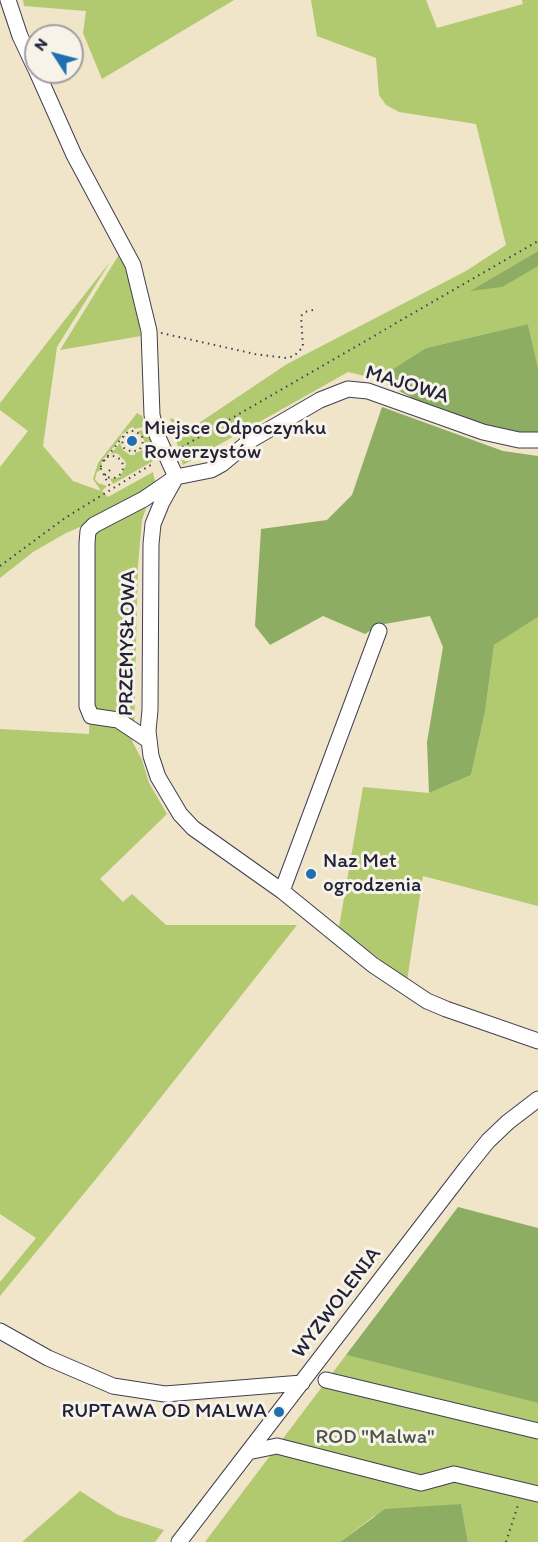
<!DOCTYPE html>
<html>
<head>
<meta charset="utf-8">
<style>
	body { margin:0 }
	#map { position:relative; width:538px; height:1542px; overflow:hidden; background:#f0e4c9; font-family:Itim,sans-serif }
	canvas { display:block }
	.north { position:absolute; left:24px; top:24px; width:60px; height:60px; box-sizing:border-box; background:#f7f3e8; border:2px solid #a29fa3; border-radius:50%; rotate:306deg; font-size:16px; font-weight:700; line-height:24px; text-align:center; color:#22223b }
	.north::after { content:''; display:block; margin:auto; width:21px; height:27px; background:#1f6fb2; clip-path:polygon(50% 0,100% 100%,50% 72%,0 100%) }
</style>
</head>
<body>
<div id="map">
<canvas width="538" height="1542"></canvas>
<div class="north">N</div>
</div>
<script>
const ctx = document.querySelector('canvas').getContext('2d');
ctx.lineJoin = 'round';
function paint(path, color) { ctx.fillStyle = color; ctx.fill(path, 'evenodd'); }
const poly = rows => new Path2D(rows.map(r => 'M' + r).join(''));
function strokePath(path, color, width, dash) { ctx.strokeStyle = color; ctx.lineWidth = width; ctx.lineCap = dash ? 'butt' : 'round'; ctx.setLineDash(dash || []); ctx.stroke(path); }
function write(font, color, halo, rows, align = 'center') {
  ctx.font = font + ' Itim,sans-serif'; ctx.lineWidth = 6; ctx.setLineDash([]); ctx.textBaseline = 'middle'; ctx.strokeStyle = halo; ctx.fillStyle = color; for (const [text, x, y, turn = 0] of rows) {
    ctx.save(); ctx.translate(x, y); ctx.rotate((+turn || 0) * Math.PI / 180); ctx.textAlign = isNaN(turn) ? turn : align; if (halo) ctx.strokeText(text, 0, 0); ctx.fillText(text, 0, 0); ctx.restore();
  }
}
const green = poly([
	[23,0,234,0,102,79,83,33,86,11,24,6],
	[311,0,426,0,437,28,523,4,522,0,538,0,538,251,472,290,538,266,538,368,528,324,426,348,377,379,348,372,183,465,170,418,193,427,287,364,466,271,506,245,476,124,399,112,386,105,379,95,376,58,317,36],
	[120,253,133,287,141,336,60,350],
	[110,262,57,347,43,446,73,481,101,491,93,479,98,463,137,413,142,416,145,424,144,427,134,429,134,427,130,428,123,434,121,433,121,438,102,461,101,470,97,472,95,479,98,483,107,486,102,491,108,497,153,472,155,481,142,520,138,565,134,728,132,741,142,760,149,783,167,814,100,879,123,902,132,894,166,925,297,925,109,1163,0,1296,0,1282,36,1238,0,1214,0,729,89,734,96,520,66,533,33,552,0,578,0,467,28,431,0,410,0,403],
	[145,430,148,431,160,457,113,484,110,479,120,477,126,465,125,461,118,454,114,453,110,455,120,443,123,450,130,455,135,455,135,453,143,450,145,446,144,440,138,431],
	[538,617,538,906,423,876,407,981,339,927,363,787,429,793,471,775,485,712,494,645],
	[346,1355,538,1403,538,1542,468,1542,461,1504,374,1516,340,1542,205,1542],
	[80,1491,118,1515,164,1530,155,1542,22,1542]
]);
const forest = poly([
	[538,251,538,266,502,287,470,291],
	[528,324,538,368,538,435,526,438,444,415,377,379,426,348],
	[382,407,503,451,538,456,538,617,494,645,485,712,471,775,429,793,427,742,443,647,430,616,379,625,365,634,323,616,270,645,255,626,261,529,327,520,352,495],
	[458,1207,538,1228,538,1403,346,1355],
	[461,1504,468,1542,340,1542,385,1509]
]);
const path = poly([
	[161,333,255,354,286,358,294,356,303,347,301,316,305,312,313,310],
	[177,450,538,241],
	'101 467a11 11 0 1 1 22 0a11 11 0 1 1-22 0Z',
	[104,461,124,435,129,431,135,431,142,436,143,442,140,449,132,452,124,448,122,441,124,435],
	[110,470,104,476,111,488],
	[0,566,65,518,154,463],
	[506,1542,519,1502]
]);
const minor = poly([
	[8,0,20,36,36,70],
	[37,72,74,155,133,265,149,331,152,415,157,435,176,477,162,502,153,524,151,544,150,710,148,731,151,756,158,777,180,814,193,828,282,891,373,965,427,1001,446,1009,538,1041],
	[148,740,118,720,91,716,87,706,87,543,88,531,94,525,144,499,176,477,211,470,222,464,251,440,320,400,348,389,368,391,483,432,519,440,538,440],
	[282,891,379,631],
	[0,1331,48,1358,113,1386,165,1394,302,1383],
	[326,1380,538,1431],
	[248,1452,277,1446,421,1483,454,1474,538,1494],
	[179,1542,467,1167,488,1141,508,1122,538,1099]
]);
const markers = [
	[132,441,6,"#1f6fb2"],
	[311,874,6,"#1f6fb2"],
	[279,1412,6,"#1f6fb2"]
];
const streetNames = [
	["MAJOWA",407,385,17],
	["PRZEMYSŁOWA",128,643,-89],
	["WYZWOLENIA",337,1303,-53]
];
const poiNames = [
	["Miejsce Odpoczynku",144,429],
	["Rowerzystów",144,453],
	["Naz Met",323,862],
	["ogrodzenia",323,886],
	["RUPTAWA OD MALWA",267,1412,"right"]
];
const parkNames = [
	["ROD \"Malwa\"",375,1438]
];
paint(green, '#b1c96f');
paint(forest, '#8cad62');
strokePath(minor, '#413f50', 17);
strokePath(path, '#413f50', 2, [1.5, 4.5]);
strokePath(minor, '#fff', 15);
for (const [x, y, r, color] of markers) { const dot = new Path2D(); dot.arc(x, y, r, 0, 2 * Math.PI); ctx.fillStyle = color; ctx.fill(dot); strokePath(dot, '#f7f3e8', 2); }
write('21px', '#22223b', '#f7f3e8', streetNames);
write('21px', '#22223b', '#f7f3e8', poiNames, 'left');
write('21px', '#4d544b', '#f7f3e8', parkNames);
</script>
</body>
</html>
